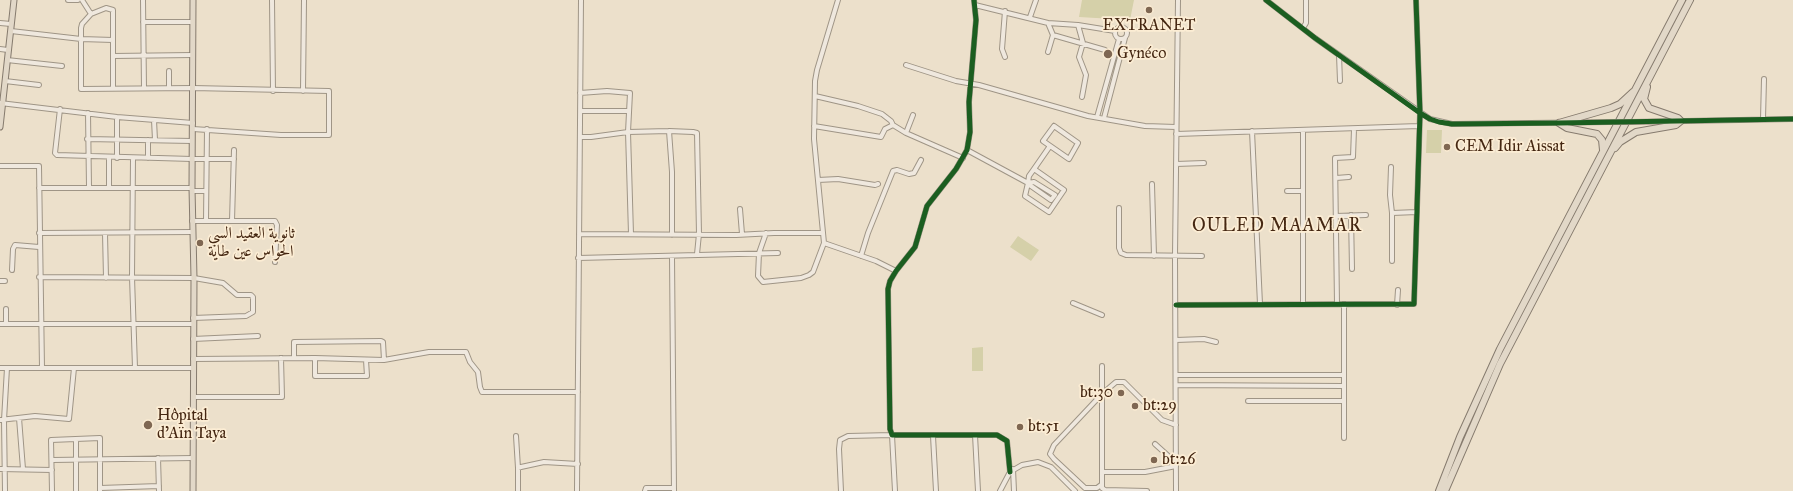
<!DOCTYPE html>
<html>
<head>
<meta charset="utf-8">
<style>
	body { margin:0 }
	canvas { display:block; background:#ece0cb }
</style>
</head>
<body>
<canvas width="1793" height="491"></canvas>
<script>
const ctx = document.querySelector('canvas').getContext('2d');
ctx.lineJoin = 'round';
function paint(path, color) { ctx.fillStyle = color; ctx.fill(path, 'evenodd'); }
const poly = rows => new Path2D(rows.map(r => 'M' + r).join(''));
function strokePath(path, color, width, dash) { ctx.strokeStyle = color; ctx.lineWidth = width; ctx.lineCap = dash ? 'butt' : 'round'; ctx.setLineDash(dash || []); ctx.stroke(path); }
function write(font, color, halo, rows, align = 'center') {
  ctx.font = font + ' "IM FELL Great Primer",Amiri,serif'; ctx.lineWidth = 3.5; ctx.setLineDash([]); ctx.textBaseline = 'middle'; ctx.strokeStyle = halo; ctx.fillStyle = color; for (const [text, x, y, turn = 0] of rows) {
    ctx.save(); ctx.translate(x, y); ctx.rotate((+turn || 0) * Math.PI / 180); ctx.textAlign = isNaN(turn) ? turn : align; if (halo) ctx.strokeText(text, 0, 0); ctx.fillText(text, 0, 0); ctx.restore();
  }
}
const green = poly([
	[1082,0,1134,0,1130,20,1079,17],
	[1427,130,1442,130,1441,153,1426,153],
	[1018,236,1039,250,1031,261,1010,247],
	[983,347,983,371,972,371,972,348]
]);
const minor = poly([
	[68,0,78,0],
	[82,0,91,14,82,24,81,28,81,89,193,88,329,91,329,135,281,135,193,129],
	[143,0,144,88],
	[272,0,273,91],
	[974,0,976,20,969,102,970,132,967,150,956,169,927,206,915,247,896,271,890,281,888,289,890,429,892,435,997,435,1007,441,1010,472],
	[1266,0,1315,38,1430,119,1452,124,1609,122],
	[975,5,1048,23,1078,25,1083,43,1079,57,1086,75,1082,97],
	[91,14,106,8,113,10,113,88],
	[1030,17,1036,0],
	[143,22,193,22],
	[0,23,11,24],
	[1048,23,1053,35,1105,50],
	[1078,25,1115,31],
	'1115 33a6 6 0 1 1 12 0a6 6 0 1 1-12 0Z',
	[1303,28,1306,23,1306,0],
	[11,31,81,39,113,40],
	[0,49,8,50],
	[1048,52,1053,35],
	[1339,55,1340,81],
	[113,56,193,55],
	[1005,57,1002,49,1005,11],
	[7,60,62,66],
	[906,65,956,81,979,85,1088,116,1145,126,1176,127],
	[169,71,169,88],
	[5,81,39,85],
	[303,91,304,0],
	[580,93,607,91,630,93,628,132,669,131],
	[815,96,858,106,882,114,891,121,893,125,906,133,963,158],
	[0,103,117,117,193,123],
	[60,109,55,153,57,155,192,159,234,159],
	[580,111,628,111],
	[88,113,89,187],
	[117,117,117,158],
	[1097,117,1119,39],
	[1104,118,1125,38],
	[1763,119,1764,79],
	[154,120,155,140],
	[1631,122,1793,119],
	[814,126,881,137,885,129,893,125],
	[1054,126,1078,143,1069,159,1043,141,1054,126],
	[1252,131,1260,304],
	[906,133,913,115],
	[1176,134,1419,126],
	[580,137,591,137,628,132,631,234],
	[87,139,192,141],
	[148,140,148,158],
	[967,150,1028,183,1025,196,1049,212,1064,190,1034,169,1050,146],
	[109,157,109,187],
	[133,158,132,277,135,368],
	[1176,164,1204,163],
	[0,166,39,166,42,368],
	[1391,167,1390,195,1392,213],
	[1336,178,1349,177],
	[818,180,838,179,875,185,878,184],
	[1028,183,1034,182,1055,195,1051,200,1031,186,1028,183,1029,176,1034,169],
	[1152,184,1154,256],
	[39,188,192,188],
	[192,191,206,191],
	[1287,191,1303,191],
	[1119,208,1119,248,1121,253,1126,255,1202,256],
	[740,209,742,234],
	[1351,215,1352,269],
	[1336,216,1366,215],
	[192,221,275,221,277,225,275,262],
	[206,221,207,129],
	[232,221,234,150],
	[39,233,193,232],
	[105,233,106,278],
	[766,233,759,253,758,276,763,282,801,278,809,275,813,272,824,243,814,139,815,81,817,70,838,0],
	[579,234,736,235,774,233,823,233],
	[672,235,672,172,669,131,693,132,697,133,699,234,697,254],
	[824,243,876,261,896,271],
	[672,256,674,491],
	[861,256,868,233,893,171,897,170,909,174,914,173,921,160],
	[578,258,778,253],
	[1392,261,1392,213,1417,212],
	[12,270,13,249,15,245,39,247],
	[39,277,194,278,223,283,237,295,251,295,253,297,253,312,246,316,193,318],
	[0,281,5,281],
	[1073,303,1102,315],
	[1303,304,1303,130],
	[1337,304,1335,158,1353,157,1354,129],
	[1176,305,1414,304,1420,113,1416,0],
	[1397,305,1398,290],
	[0,324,193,324],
	[6,324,6,309],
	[193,339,258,336],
	[1176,340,1204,339,1216,342],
	[294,358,294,342,381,341,383,342,384,360],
	[315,358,315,376,367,376,366,360],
	[193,359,315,358,384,360,429,352,466,352,470,362,478,372,480,387,482,392,578,392],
	[1102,366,1102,488,1105,490,1147,491],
	[0,368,193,368],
	[1176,375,1343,375],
	[1176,385,1343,386],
	[194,397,282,397,281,358],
	[1248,401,1343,401],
	[19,418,23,469],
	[0,420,35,416,69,419,74,368],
	[975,435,978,491],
	[516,436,518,468],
	[933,436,936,491],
	[1344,438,1344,304],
	[76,439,76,491],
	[1155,444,1176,463],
	[158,458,159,491],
	[52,460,193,458],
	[0,469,52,470],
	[1013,469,1014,491],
	[1102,472,1145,472,1176,466],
	[1101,485,1097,488,1085,488,1054,459,1050,454,1054,445,1102,394,1116,382,1124,382,1162,420,1176,425],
	[100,488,159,486],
	[5,491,4,420,7,368],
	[52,491,51,440,100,438,100,491],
	[518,491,518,468,521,467,544,462,578,464],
	[577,491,581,0],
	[645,491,646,488,674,488],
	[841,491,839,449,840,440,848,436,892,435,895,491],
	[1000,491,1010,472,1022,465,1038,462,1051,467,1075,491],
	[1176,491,1175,256,1178,0]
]);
const major = poly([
	[0,127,14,0],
	[193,491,194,278,192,188,193,0]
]);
const highway = poly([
	[1559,123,1611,108,1620,104,1633,92],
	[1559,123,1567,128,1597,134,1602,140,1603,150],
	[1615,148,1620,142,1636,132,1676,125,1681,121,1678,118,1649,108,1644,99,1647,87],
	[1439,491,1460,437,1500,349,1682,0],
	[1445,491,1500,364,1690,0]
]);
const minorBridge = poly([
	[1609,122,1631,122]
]);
const cycleway = poly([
	[974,0,976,20,969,102,970,132,967,150,956,169,927,206,915,247,896,271,890,281,888,289,890,429,892,435,997,435,1007,441,1010,472],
	[1266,0,1315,38,1420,113,1430,119,1439,122,1452,124,1559,123,1793,119],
	[1176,305,1414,304,1420,113,1416,0]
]);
const markers = [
	[1149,10,4,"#7f6752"],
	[1108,54,5,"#7f6752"],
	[1447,147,4,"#7f6752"],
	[200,243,4,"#7f6752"],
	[1121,393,4,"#7f6752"],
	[1135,406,4,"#7f6752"],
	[148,425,5,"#7f6752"],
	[1020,427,4,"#7f6752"],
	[1154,460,4,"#7f6752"]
];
const poiNames = [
	["EXTRANET",1149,26,"center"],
	["Gynéco",1117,54],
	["CEM Idir Aissat",1455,147],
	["ثانوية العقيد السي",208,234],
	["الحواس عين طاية",208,252],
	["bt:30",1113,393,"right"],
	["bt:29",1143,406],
	["Hôpital",157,416],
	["d'Aïn Taya",157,434],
	["bt:51",1028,427],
	["bt:26",1162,460]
];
const quarterNames = [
	["OULED MAAMAR",1277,227]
];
paint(green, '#d5d0a9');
strokePath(minor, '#9f9586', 6);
strokePath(major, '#867b6e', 7);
strokePath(highway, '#867b6e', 8);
strokePath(minor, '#efe8de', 4);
strokePath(major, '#e2d8c8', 5);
strokePath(highway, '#e2d8c8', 6);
strokePath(minorBridge, '#9f9586', 6, []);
strokePath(minorBridge, '#efe8de', 4);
strokePath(cycleway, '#1b5e20', 5);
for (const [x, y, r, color] of markers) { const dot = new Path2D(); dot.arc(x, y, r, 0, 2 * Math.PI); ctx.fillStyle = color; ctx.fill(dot); strokePath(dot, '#fcedd4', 1.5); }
write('16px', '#442611', '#fcedd4', poiNames, 'left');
ctx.letterSpacing = '1px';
write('18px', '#442611', '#fcedd4', quarterNames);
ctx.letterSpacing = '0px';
</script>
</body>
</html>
